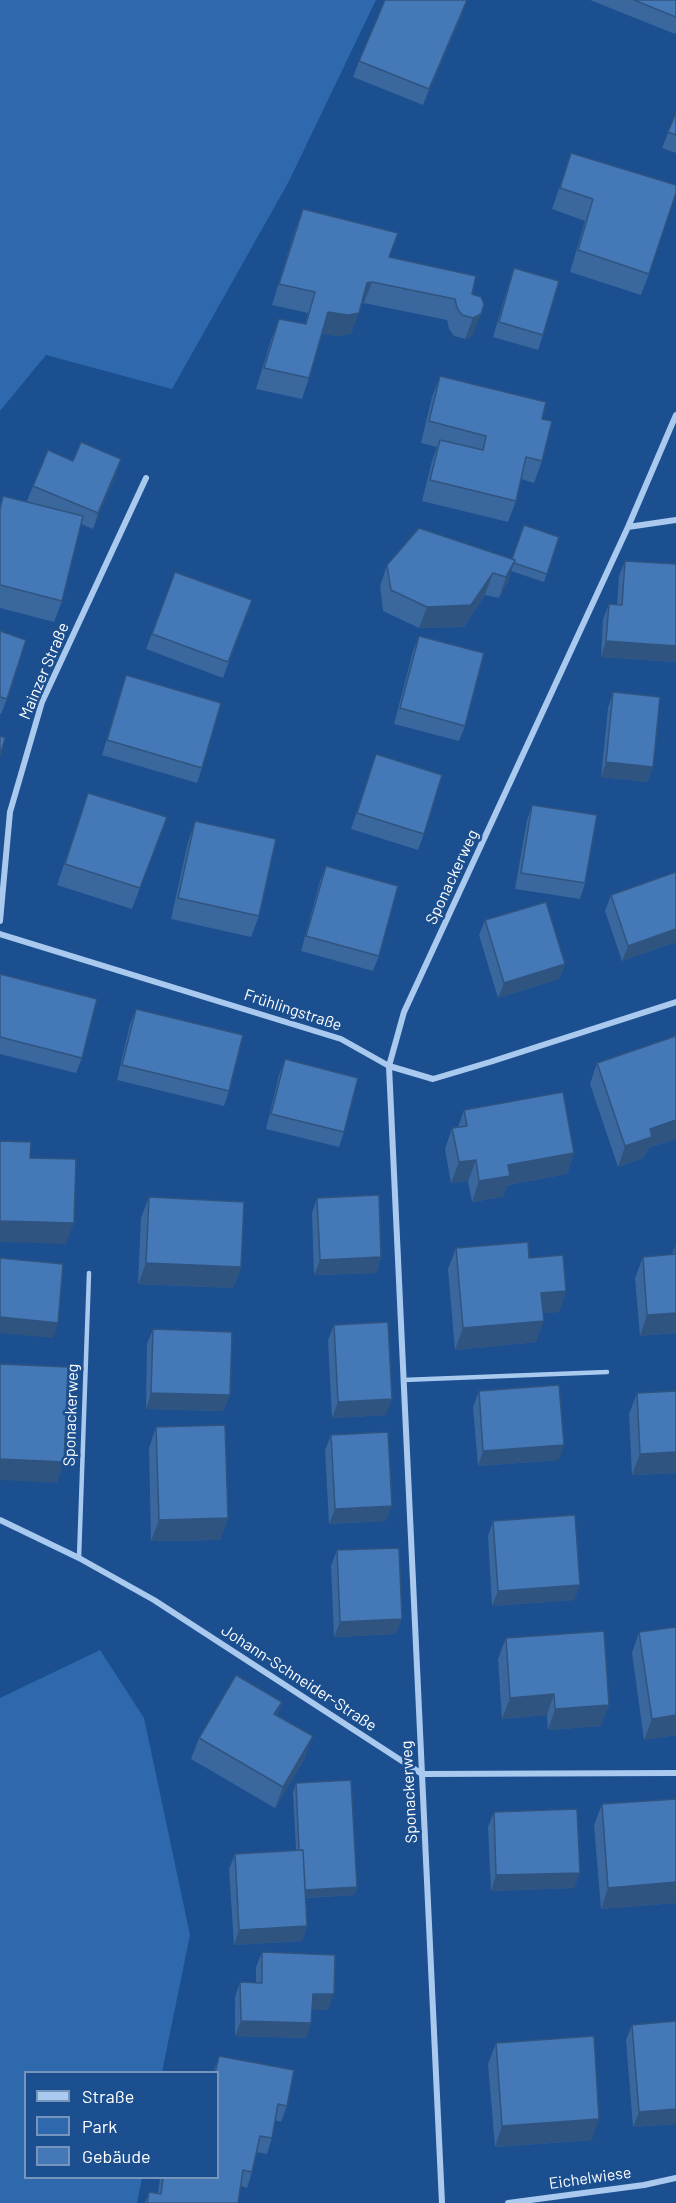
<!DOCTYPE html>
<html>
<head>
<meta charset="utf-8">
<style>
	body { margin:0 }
	#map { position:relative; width:676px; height:2203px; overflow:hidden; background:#1b4f8f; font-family:Barlow,sans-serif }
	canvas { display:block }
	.legend { position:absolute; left:24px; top:2071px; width:195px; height:108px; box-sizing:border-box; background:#1b4f8f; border:2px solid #7695bc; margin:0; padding:8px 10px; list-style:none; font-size:18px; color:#fff }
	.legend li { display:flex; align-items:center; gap:12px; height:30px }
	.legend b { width:30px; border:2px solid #7695bc }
</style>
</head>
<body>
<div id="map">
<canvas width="676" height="2203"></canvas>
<ul class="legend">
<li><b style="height:8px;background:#a9c9ee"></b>Straße</li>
<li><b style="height:16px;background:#2e69ad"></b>Park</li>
<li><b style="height:16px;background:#4478b7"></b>Gebäude</li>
</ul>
</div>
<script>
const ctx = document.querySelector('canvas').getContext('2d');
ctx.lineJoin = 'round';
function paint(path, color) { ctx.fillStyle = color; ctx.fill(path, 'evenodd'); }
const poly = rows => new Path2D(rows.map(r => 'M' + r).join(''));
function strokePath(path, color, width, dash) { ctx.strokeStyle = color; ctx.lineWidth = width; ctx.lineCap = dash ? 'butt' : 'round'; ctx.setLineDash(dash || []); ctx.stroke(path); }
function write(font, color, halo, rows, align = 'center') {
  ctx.font = font + ' Barlow,sans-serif'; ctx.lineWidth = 5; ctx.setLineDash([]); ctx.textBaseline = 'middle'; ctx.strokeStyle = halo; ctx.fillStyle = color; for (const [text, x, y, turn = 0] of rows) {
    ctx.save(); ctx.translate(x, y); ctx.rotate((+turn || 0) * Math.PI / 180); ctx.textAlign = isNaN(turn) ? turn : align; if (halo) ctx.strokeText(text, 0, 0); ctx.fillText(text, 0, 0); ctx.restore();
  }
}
const green = poly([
	[0,0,376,0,288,183,172,389,46,355,0,411],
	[100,1650,144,1718,190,1935,162,2072,26,2072,26,2178,142,2178,137,2203,0,2203,0,1698]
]);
const service = poly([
	[403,1380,607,1372],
	[79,1558,89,1273]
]);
const minor = poly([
	[628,527,676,520],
	[0,921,10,812,42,702,146,478],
	[0,934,341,1039,389,1066,433,1079,490,1062,676,1002],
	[0,1520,79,1558,154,1600,422,1774,676,1773],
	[442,2203,389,1066,404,1012,628,527,676,415],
	[508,2203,644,2185,676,2178]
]);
const wall = poly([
	[590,0,676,0,676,31,675,34],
	[463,12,423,105,353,77,359,61],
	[676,113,676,153,662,148],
	[571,153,649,274,641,295,570,272,585,221,552,209],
	[303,209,389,257,472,294,473,335,465,339,454,336,449,329,447,320,364,303,361,304,351,334,340,336,322,334,309,378,302,399,256,389,271,340,279,319,305,324,308,313,272,305,295,230],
	[514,268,543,335,538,350,493,337,509,283],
	[440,376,542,419,542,461,534,483,521,479,516,501,508,522,422,501,432,461,437,447,421,443,432,397],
	[121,459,93,529,81,524,62,601,54,622,0,608,0,505,3,496,34,504,27,501,33,486,73,461],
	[559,537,544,582,511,571,508,581,499,598,485,595,464,627,419,628,383,611,380,586,387,565,512,559],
	[625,561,676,564,676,662,601,657,603,619,609,604,617,605,619,576],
	[175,572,252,600,223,678,146,649],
	[0,631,7,699,1,714,0,714],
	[419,636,465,726,459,741,394,724,413,651],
	[126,675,202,768,197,783,102,755,121,690],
	[613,692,653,767,647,782,601,777,608,708],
	[376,754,424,834,418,850,351,829],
	[88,793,167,817,132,909,57,885],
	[532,805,585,883,580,899,515,889,527,820],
	[195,821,259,916,251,937,171,919,188,842],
	[326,866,379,956,373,971,301,951,320,881],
	[676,872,676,942,622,961,605,911,611,895],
	[485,920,565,964,559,979,498,998,479,935],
	[0,974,82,1058,76,1073,0,1054],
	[136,1009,229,1091,224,1106,117,1080,130,1024],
	[676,1036,676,1139,648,1148,644,1158,618,1167,590,1084,597,1063],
	[285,1059,344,1132,339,1147,266,1129,279,1075],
	[464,1110,574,1153,567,1174,507,1185,503,1197,472,1202,468,1181,451,1183,445,1149,452,1128,458,1127],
	[149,1197,241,1267,233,1288,138,1284,141,1218],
	[317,1198,381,1257,376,1273,314,1275,312,1213],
	[675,1246,676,1333,640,1336,635,1278,643,1257,672,1255],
	[456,1248,529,1258,566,1291,559,1312,543,1313,536,1342,455,1350,448,1269],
	[334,1325,386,1415,332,1418,328,1340],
	[153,1329,224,1411,146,1409,147,1344],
	[479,1391,559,1460,478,1466,473,1407],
	[676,1391,676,1473,632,1475,629,1414,637,1393],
	[156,1427,228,1518,220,1540,151,1541,149,1448],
	[331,1435,386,1521,329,1524,325,1450],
	[493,1521,580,1585,574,1600,492,1606,488,1536],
	[337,1550,396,1634,334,1637,331,1566],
	[676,1627,676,1735,644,1740,632,1653,639,1632],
	[506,1638,601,1726,548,1730,547,1715,502,1719,498,1659],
	[282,1702,277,1715,305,1758,275,1808,191,1759,199,1738],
	[296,1783,357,1887,354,1895,306,1898,307,1926,302,1941,234,1945,229,1869,235,1854,296,1850,293,1792],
	[676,1799,676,1903,601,1909,594,1825,602,1804],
	[494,1812,580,1873,574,1888,491,1891,488,1827],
	[262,1952,328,2010,312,2009,311,2023,306,2038,235,2036,235,1997,240,1982,256,1983,256,1967],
	[676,2021,676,2124,633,2127,626,2040,632,2025],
	[496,2043,592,2140,495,2147,488,2064],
	[219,2056,287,2106,281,2122,275,2120,272,2138,267,2154,256,2152,252,2172,247,2188,241,2186,238,2203,145,2203,149,2192,158,2193,160,2178,218,2178,218,2073,213,2073]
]);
const shadedWall = poly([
	[467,0,463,12,423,105,429,89],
	[372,282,364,303,359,304,367,283],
	[328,312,359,313,351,334,340,336,320,334],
	[481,314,473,335,465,339,473,318],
	[121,459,116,475,93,529,98,513],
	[515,560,508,581,499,598,506,577],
	[493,573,485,595,464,627,419,628,427,607],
	[606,641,676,646,676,662,601,657],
	[606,762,653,767,647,782,601,777],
	[676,929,676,942,622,961,628,946],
	[565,964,559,979,498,998,504,983],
	[676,1120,676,1139,648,1148,644,1158,618,1167,625,1146,650,1129],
	[574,1153,567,1174,507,1185,503,1197,472,1202,479,1181,508,1165],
	[476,1160,468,1181,451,1183,459,1162],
	[0,1221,74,1223,66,1244,0,1242],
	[381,1257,376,1273,314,1275,320,1260],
	[146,1263,241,1267,233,1288,138,1284],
	[566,1291,559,1312,533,1314,541,1293],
	[676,1313,676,1333,640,1336,647,1315],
	[0,1317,58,1323,53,1338,0,1333],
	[544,1321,536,1342,455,1350,463,1328],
	[151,1393,230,1395,224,1411,146,1409],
	[392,1399,386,1415,332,1418,338,1402],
	[564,1445,559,1460,478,1466,483,1451],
	[676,1452,676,1473,632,1475,640,1454],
	[0,1459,64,1462,57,1483,0,1480],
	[392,1506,386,1521,329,1524,335,1509],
	[228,1518,220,1540,151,1541,159,1520],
	[580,1585,574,1600,492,1606,498,1591],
	[402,1619,396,1634,334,1637,340,1622],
	[554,1694,547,1715,502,1719,510,1698],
	[282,1702,274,1723,274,1714],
	[609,1705,601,1726,548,1730,555,1709],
	[676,1715,676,1735,644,1740,652,1719],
	[313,1736,305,1758,275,1808,283,1787],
	[580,1873,574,1888,491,1891,496,1875],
	[676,1882,676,1903,601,1909,608,1888],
	[357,1887,354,1895,299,1898,302,1890],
	[307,1926,302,1941,234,1945,239,1930],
	[313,1994,334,1994,328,2010,307,2009],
	[241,2021,311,2023,306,2038,235,2036],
	[676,2109,676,2124,633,2127,639,2112],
	[599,2119,592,2140,495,2147,502,2126]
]);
const building = poly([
	[385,0,467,0,429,89,359,61,385,0],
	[634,0,676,0,676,17,634,0],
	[676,113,676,135,668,132,676,113],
	[571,153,676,185,676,193,649,274,578,250,593,199,560,188,571,153],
	[303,209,398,233,389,257,476,276,472,294,481,297,484,304,481,314,473,318,462,315,457,308,455,299,372,282,367,283,359,313,348,315,328,312,309,378,264,368,279,319,306,324,315,292,279,284,303,209],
	[514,268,559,281,543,335,499,322,514,268],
	[440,376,546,402,542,419,552,421,542,461,526,457,516,501,430,480,440,440,483,450,486,436,429,421,440,376],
	[81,442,121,459,98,513,33,486,48,450,73,461,81,442],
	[3,496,83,516,62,601,0,585,0,509,3,496],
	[524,525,559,537,547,574,514,563,515,560,512,559,524,525],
	[419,528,515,560,506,577,493,573,471,605,427,607,391,590,387,565,419,528],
	[625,561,676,564,676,646,606,641,609,604,622,605,625,561],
	[175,572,252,600,228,662,152,634,175,572],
	[0,631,26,640,7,699,0,697,0,631],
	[419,636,484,653,465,726,400,708,419,636],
	[126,675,221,703,202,768,107,740,126,675],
	[613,692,660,697,653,767,606,762,613,692],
	[0,736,5,738,0,756,0,736],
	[376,754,442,775,424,834,357,813,376,754],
	[88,793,167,817,140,888,65,864,88,793],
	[532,805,597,815,585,883,521,873,532,805],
	[195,821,276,839,259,916,178,898,195,821],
	[326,866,398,886,379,956,306,936,326,866],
	[676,872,676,929,628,946,611,895,676,872],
	[546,902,565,964,504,983,485,920,546,902],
	[0,974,97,999,82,1058,0,1037,0,974],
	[136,1009,243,1035,229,1091,122,1065,136,1009],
	[676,1036,676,1120,650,1129,652,1137,625,1146,597,1063,676,1036],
	[285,1059,358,1078,344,1132,271,1114,285,1059],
	[563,1092,574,1153,508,1165,510,1176,479,1181,476,1160,459,1162,452,1128,467,1126,464,1110,563,1092],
	[0,1141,31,1142,30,1158,76,1159,74,1223,0,1221,0,1141],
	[379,1195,381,1257,320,1260,317,1198,379,1195],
	[149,1197,244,1202,241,1267,146,1263,149,1197],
	[528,1242,529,1258,563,1255,566,1291,541,1293,544,1321,463,1328,456,1248,528,1242],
	[675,1246,676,1246,676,1313,647,1315,643,1257,676,1254,675,1246],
	[0,1258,63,1264,58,1323,0,1317,0,1258],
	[388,1322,392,1399,338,1402,334,1325,388,1322],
	[153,1329,232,1332,230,1395,151,1393,153,1329],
	[0,1364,68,1367,64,1462,0,1459,0,1364],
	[559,1385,564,1445,483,1451,479,1391,559,1385],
	[676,1391,676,1452,640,1454,637,1393,676,1391],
	[225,1425,228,1518,159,1520,156,1427,225,1425],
	[388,1432,392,1506,335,1509,331,1435,388,1432],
	[575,1515,580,1585,498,1591,493,1521,575,1515],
	[399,1548,402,1619,340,1622,337,1550,399,1548],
	[676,1627,676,1715,652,1719,639,1632,676,1627],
	[604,1631,609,1705,555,1709,554,1694,510,1698,506,1638,604,1631],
	[236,1675,282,1702,274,1714,313,1736,283,1787,199,1738,236,1675],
	[351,1780,357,1887,305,1890,303,1850,299,1850,296,1783,351,1780],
	[676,1799,676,1882,608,1888,602,1804,676,1799],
	[577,1809,580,1873,496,1875,494,1812,577,1809],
	[303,1850,307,1926,239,1930,235,1854,303,1850],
	[262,1952,335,1955,334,1994,313,1994,311,2023,241,2021,240,1982,262,1983,262,1952],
	[676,2021,676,2109,639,2112,632,2025,676,2021],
	[594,2036,599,2119,502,2126,496,2043,594,2036],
	[219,2056,294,2070,287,2106,278,2104,272,2138,260,2136,252,2172,243,2170,238,2203,147,2203,149,2192,161,2194,163,2178,218,2178,218,2073,215,2073,219,2056]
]);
const streetNames = [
	["Mainzer Straße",44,671,-67],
	["Sponackerweg",452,877,-65],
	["Frühlingstraße",293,1010,18],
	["Sponackerweg",71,1415,-88],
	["Johann-Schneider-Straße",299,1678,33],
	["Sponackerweg",409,1792,-93],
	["Eichelwiese",590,2178,-8]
];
paint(green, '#2e69ad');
strokePath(service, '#a9c9ee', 4.5);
strokePath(minor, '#a9c9ee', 6);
paint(wall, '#3a679d');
paint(shadedWall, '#305480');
paint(building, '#4478b7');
strokePath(building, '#305480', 1.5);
write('16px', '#fff', '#1b4f8f', streetNames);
</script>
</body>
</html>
